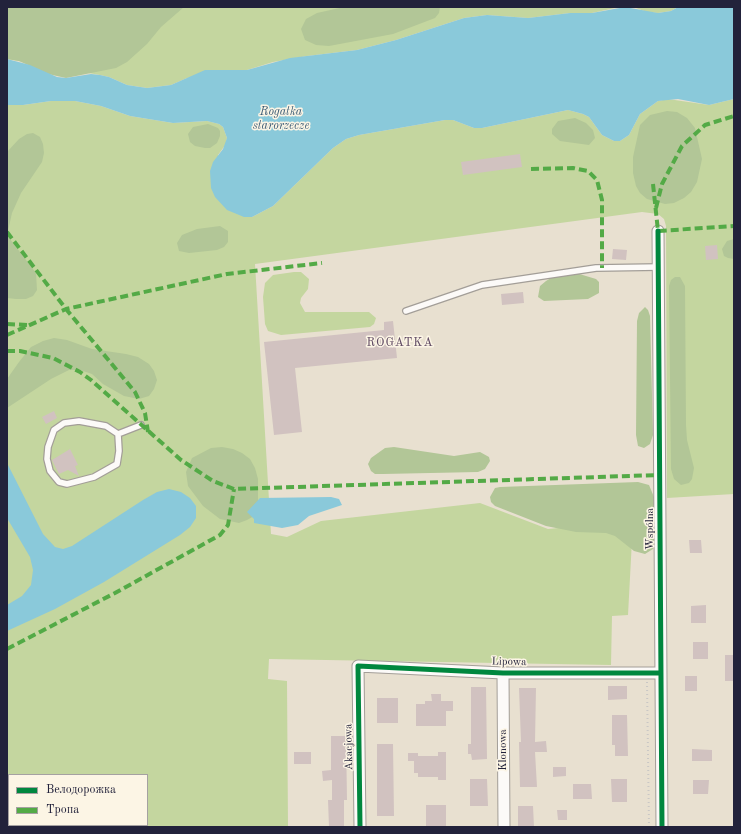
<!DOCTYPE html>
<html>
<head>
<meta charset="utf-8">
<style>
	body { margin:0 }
	#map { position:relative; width:741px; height:834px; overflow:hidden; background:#e8e0d0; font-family:"Old Standard TT",serif }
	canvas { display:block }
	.frame { position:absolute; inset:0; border:8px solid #22223b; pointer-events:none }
	.legend { position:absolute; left:8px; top:774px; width:140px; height:52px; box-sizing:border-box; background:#fcf5e5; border:1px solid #a5a1a1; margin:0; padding:5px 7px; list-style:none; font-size:12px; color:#22223b }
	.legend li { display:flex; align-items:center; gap:8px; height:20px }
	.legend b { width:20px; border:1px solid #a5a1a1 }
</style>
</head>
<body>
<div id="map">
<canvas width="741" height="834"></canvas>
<div class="frame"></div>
<ul class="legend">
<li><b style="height:5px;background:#00873e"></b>Велодорожка</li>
<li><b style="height:5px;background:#53aa46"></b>Тропа</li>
</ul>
</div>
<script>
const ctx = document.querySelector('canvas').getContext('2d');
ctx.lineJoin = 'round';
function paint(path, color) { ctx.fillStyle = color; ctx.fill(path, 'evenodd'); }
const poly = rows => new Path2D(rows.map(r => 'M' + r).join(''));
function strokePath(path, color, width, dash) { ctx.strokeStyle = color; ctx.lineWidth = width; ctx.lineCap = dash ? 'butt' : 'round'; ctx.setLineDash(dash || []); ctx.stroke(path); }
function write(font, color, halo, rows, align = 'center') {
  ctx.font = font + ' "Old Standard TT",serif'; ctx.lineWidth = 3; ctx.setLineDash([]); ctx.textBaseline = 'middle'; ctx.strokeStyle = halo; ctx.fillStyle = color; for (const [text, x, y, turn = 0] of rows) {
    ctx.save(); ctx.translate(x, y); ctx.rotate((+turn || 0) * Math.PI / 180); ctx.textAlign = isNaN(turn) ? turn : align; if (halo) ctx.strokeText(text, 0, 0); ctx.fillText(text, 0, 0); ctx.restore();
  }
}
const green = poly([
	[7,7,678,7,671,11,658,13,647,12,636,8,615,8,592,13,570,13,528,18,487,15,464,18,396,40,357,50,307,56,273,62,247,70,187,78,171,85,147,88,127,85,109,77,100,75,7,59],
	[668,99,709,105,734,99,734,494,667,498,666,226,664,219,658,214,642,212,255,264,271,534,287,537,321,521,480,503,548,529,633,521,628,615,612,616,611,665,269,659,268,679,287,681,288,827,7,827,7,105,23,105,51,101,75,101,101,106,130,116,173,123,207,121,219,124,223,127,227,138,226,144,218,155,252,217,273,206,333,148,346,139,359,135,445,120,453,120,474,128,482,128,568,110,583,114,589,117,602,135,614,141,620,141,629,135,640,114,658,101],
	[9,775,147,775,147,825,9,825],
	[294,272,301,272,309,279,308,289,301,298,300,303,305,312,369,312,376,318,374,324,370,327,281,335,268,331,265,324,263,297,265,283,273,275]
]);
const forest = poly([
	[7,7,184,7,161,27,147,44,127,62,116,68,66,78,48,74,19,61,7,59],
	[344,7,440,7,439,13,435,18,393,34,329,46,316,45,305,40,301,29,306,19,317,13],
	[667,111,677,112,687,118,695,128,702,159,697,182,691,192,684,198,674,203,665,204,647,199,640,193,636,186,633,173,633,157,640,125,650,115],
	[575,118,586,123,593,130,595,138,589,145,560,141,552,134,552,129,558,121],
	[208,124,218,128,220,131,220,136,217,143,210,148,205,148,195,146,190,142,188,134,193,127],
	[33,133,40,137,43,144,44,153,42,162,21,193,12,213,8,231,10,239,36,273,37,290,33,296,26,299,16,299,7,298,7,152,19,139,27,134],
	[220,226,228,231,228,242,224,247,217,250,189,253,179,251,177,243,182,235,197,229],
	[734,239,734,259,728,258,724,256,722,249,727,241],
	[576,273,596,279,599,282,599,293,588,299,544,301,538,297,540,286,546,281,554,276],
	[675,277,680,277,685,286,686,425,687,440,694,468,692,479,689,483,681,485,674,479,671,469,669,286,671,280],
	[645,307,648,310,650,316,653,435,650,444,644,448,638,446,636,435,637,321,639,313],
	[54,338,67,340,92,349,126,354,138,357,149,364,154,371,157,380,154,389,149,396,139,399,124,396,103,384,92,374,80,370,69,370,51,379,7,408,7,379,19,362,31,347,43,341],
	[222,447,233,449,242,453,250,459,255,468,258,479,258,507,254,516,247,520,239,523,220,519,203,506,188,486,186,472,192,458,211,448],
	[394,447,454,456,480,452,489,457,490,461,485,469,478,472,383,474,375,474,371,471,368,464,371,458,385,448],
	[638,482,649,485,654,497,655,544,653,549,645,554,634,551,615,536,606,533,576,532,546,526,495,506,491,502,490,497,495,488,500,487]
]);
const water = poly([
	[625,7,658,13,671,11,678,7,734,7,734,99,709,105,678,99,658,101,640,114,629,135,620,141,614,141,602,135,589,117,583,114,568,110,482,128,474,128,453,120,445,120,359,135,346,139,333,148,273,206,252,217,244,217,227,210,215,197,211,188,210,171,213,162,223,149,227,138,223,127,219,124,207,121,173,123,130,116,101,106,75,101,51,101,23,105,7,105,7,59,30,65,57,77,66,78,91,74,100,75,109,77,127,85,147,88,171,85,205,70,247,70,290,58,357,50,396,40,464,18,487,15,528,18,570,13,592,13],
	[7,463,43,534,55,547,63,549,72,546,143,500,157,492,169,489,181,492,190,498,196,506,196,518,190,527,180,535,104,582,55,609,7,631,7,605,22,596,31,585,33,570,30,557,7,518],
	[331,497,339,499,342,505,309,516,298,525,282,528,254,523,254,519,247,512,260,498]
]);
const building = poly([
	[520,154,522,167,463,175,461,162],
	[717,245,718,259,706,260,705,246],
	[613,249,627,250,626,260,612,259],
	[523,292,524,303,502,305,501,294],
	[393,321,397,358,295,368,302,432,274,435,264,342,384,330,384,322],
	[54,411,57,418,46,424,42,417],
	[70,449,78,465,75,466,79,476,68,470,59,474,52,460],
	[689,540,701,540,702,553,690,553],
	[706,605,706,623,691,623,691,606],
	[693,642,708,642,708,659,693,659],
	[725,655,734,655,734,681,725,681],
	[685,676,697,676,697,691,685,691],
	[608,686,627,686,627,699,608,700],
	[471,687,486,687,487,759,472,760,471,754,468,754,468,744,471,744],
	[519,688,536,688,535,742,546,741,547,752,535,752,537,787,520,787,519,742,521,742],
	[431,694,441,694,441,701,453,701,453,711,446,711,446,726,416,726,416,704,425,704,425,701,432,701],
	[377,698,398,698,398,723,377,723],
	[612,715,627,715,628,756,615,756,615,745,612,745],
	[331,736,346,736,347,800,344,800,344,827,329,827,328,800,332,800,332,780,323,781,322,771,331,770],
	[377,744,393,744,394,816,377,816],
	[692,749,712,750,712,761,692,761],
	[294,752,311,752,311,764,294,764],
	[438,752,446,752,446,780,438,780,438,777,418,777,418,773,414,773,414,761,408,761,408,753,418,753,418,756,438,756],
	[553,767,566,767,566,776,553,777],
	[470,779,487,779,488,806,470,806],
	[611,779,627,779,627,802,612,802],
	[693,780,709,780,708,794,693,794],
	[573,784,591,784,592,799,573,799],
	[426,805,446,805,446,827,426,827],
	[518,806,533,806,534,827,518,827],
	[557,810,567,810,567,820,558,820]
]);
const path = poly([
	[647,682,649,827]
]);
const service = poly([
	[406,311,482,285,596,268,659,267],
	[118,434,119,451,117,464,94,477,67,484,59,482,50,471,47,459,48,447,54,430,64,423,79,421,106,426,118,434,141,425]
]);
const minor = poly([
	[658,231,662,827],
	[503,673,504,827],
	[360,827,358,666,503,673,660,673]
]);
const quiet = poly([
	[531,169,573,168,588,171,597,180,602,200,602,268],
	[653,184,658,231,734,226],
	[656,208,662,184,682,146,705,125,734,116],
	[7,232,66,309,135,392,145,413,148,432],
	[7,324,28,325],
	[7,335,66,309,227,274,322,263],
	[7,351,20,351,53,358,80,372,91,380,181,460,213,481,234,489,659,475],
	[7,649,115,593,220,535,228,525,234,489]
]);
const cycleway = poly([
	[658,231,662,827],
	[360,827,358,666,503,673,660,673]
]);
const streetNames = [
	["Wspólna",650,529,-90],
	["Lipowa",509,662,1],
	["Akacjowa",349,747,-91],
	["Klonowa",503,750,-90]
];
const waterNames = [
	["Rogatka",281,112],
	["starorzecze",281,126]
];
const neighbourhoodNames = [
	["ROGATKA",400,343]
];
paint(green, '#c4d69f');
paint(forest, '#b2c697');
paint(water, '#8ac9da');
paint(building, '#d1c2c0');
strokePath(service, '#a39e98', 8);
strokePath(minor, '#a39e98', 13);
strokePath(path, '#c9c7c5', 2, [1, 3]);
strokePath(service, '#fcfaf8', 5.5);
strokePath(minor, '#fcfaf8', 11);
strokePath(quiet, '#53aa46', 4, [8, 4]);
strokePath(cycleway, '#00873e', 5);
write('11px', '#22223b', '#fcf5e5', streetNames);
write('italic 12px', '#385974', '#fcf5e5', waterNames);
ctx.letterSpacing = '1px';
write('12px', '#604b64', '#fcf5e5', neighbourhoodNames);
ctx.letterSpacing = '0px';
</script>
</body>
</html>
